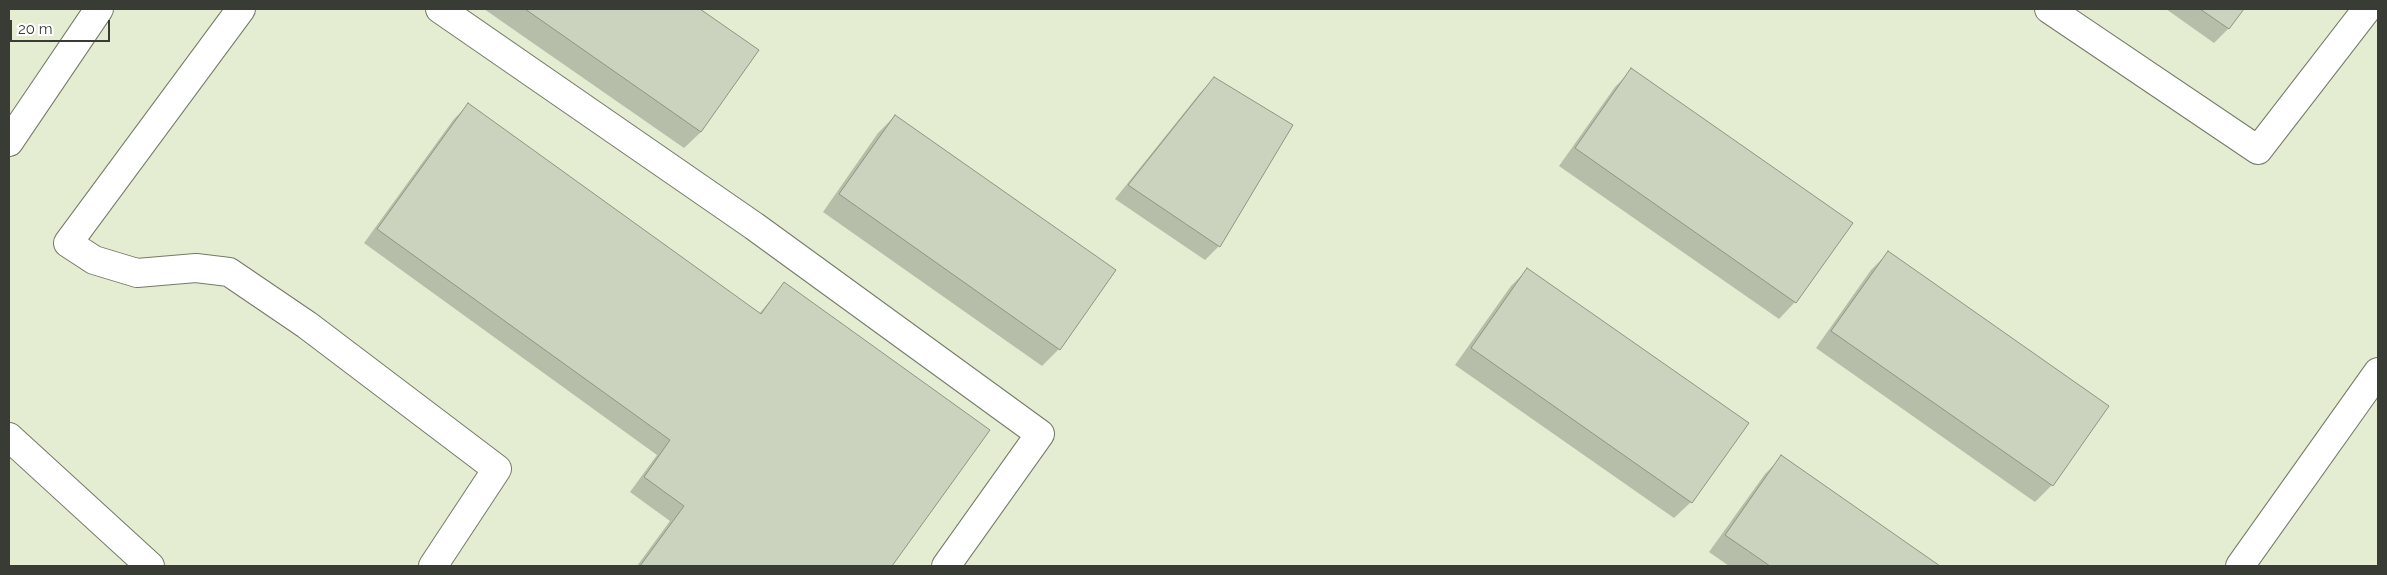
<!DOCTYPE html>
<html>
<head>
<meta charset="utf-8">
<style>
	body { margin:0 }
	#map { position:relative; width:2387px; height:575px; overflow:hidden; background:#eff6e2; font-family:Raleway,sans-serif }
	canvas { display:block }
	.frame { position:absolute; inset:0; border:10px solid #393c34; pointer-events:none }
	.scale { position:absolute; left:10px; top:20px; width:100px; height:22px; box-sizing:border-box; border:2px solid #393c34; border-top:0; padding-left:6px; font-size:15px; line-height:18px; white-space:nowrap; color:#393c34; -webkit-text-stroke:4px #fff; paint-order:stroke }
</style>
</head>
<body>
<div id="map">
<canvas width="2387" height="575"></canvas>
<div class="frame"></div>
<div class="scale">20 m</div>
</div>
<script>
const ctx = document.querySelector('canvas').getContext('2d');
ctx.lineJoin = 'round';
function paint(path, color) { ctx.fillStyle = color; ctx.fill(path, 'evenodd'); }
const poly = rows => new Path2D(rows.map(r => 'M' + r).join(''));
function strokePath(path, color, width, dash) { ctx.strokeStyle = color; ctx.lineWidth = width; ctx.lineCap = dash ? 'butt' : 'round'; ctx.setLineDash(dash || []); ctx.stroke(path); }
const built = poly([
	[9,9,2378,9,2378,566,9,566]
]);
const shadow = poly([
	[484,9,698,9,757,50,701,132,684,148],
	[2166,9,2242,9,2228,29,2214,43],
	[1632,70,1795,302,1779,319,1559,166,1615,87],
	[1214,79,1219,246,1205,260,1115,199,1200,93],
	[468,105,759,314,784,284,988,431,890,566,637,566,670,521,630,492,657,455,364,243,454,119],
	[895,116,1059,349,1042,366,823,212,878,133],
	[1888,253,2107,406,2052,485,2035,502,1816,348,1871,270],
	[1528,269,1691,502,1674,518,1455,365,1511,286],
	[1782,457,1938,566,1729,566,1709,552,1765,474]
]);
const building = poly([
	[525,9,700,9,759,50,701,132,525,9],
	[2200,9,2244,9,2229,29,2200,9],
	[1631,68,1853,223,1796,303,1575,148,1631,68],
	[1214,77,1293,125,1220,247,1128,185,1214,77],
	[468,103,761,314,784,282,990,430,892,566,640,566,684,506,644,477,670,440,377,229,468,103],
	[895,115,1116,270,1060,350,839,194,895,115],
	[1888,251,2109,406,2053,486,1831,331,1888,251],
	[1527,268,1749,423,1692,503,1471,348,1527,268],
	[1781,455,1940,566,1770,566,1725,535,1781,455]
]);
const minor = poly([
	[241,9,68,243,94,260,137,273,196,268,229,272,307,325,497,469,433,566],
	[440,9,754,226,1040,434,946,566],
	[2049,9,2258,150,2367,9],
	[9,142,99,9],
	[9,437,150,566],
	[2240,566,2378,372]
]);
paint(built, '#e4edd2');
paint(shadow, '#0003');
paint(building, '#cbd3bf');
strokePath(building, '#8f9683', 1);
strokePath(minor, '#747a68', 30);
strokePath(minor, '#fff', 28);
</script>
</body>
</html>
